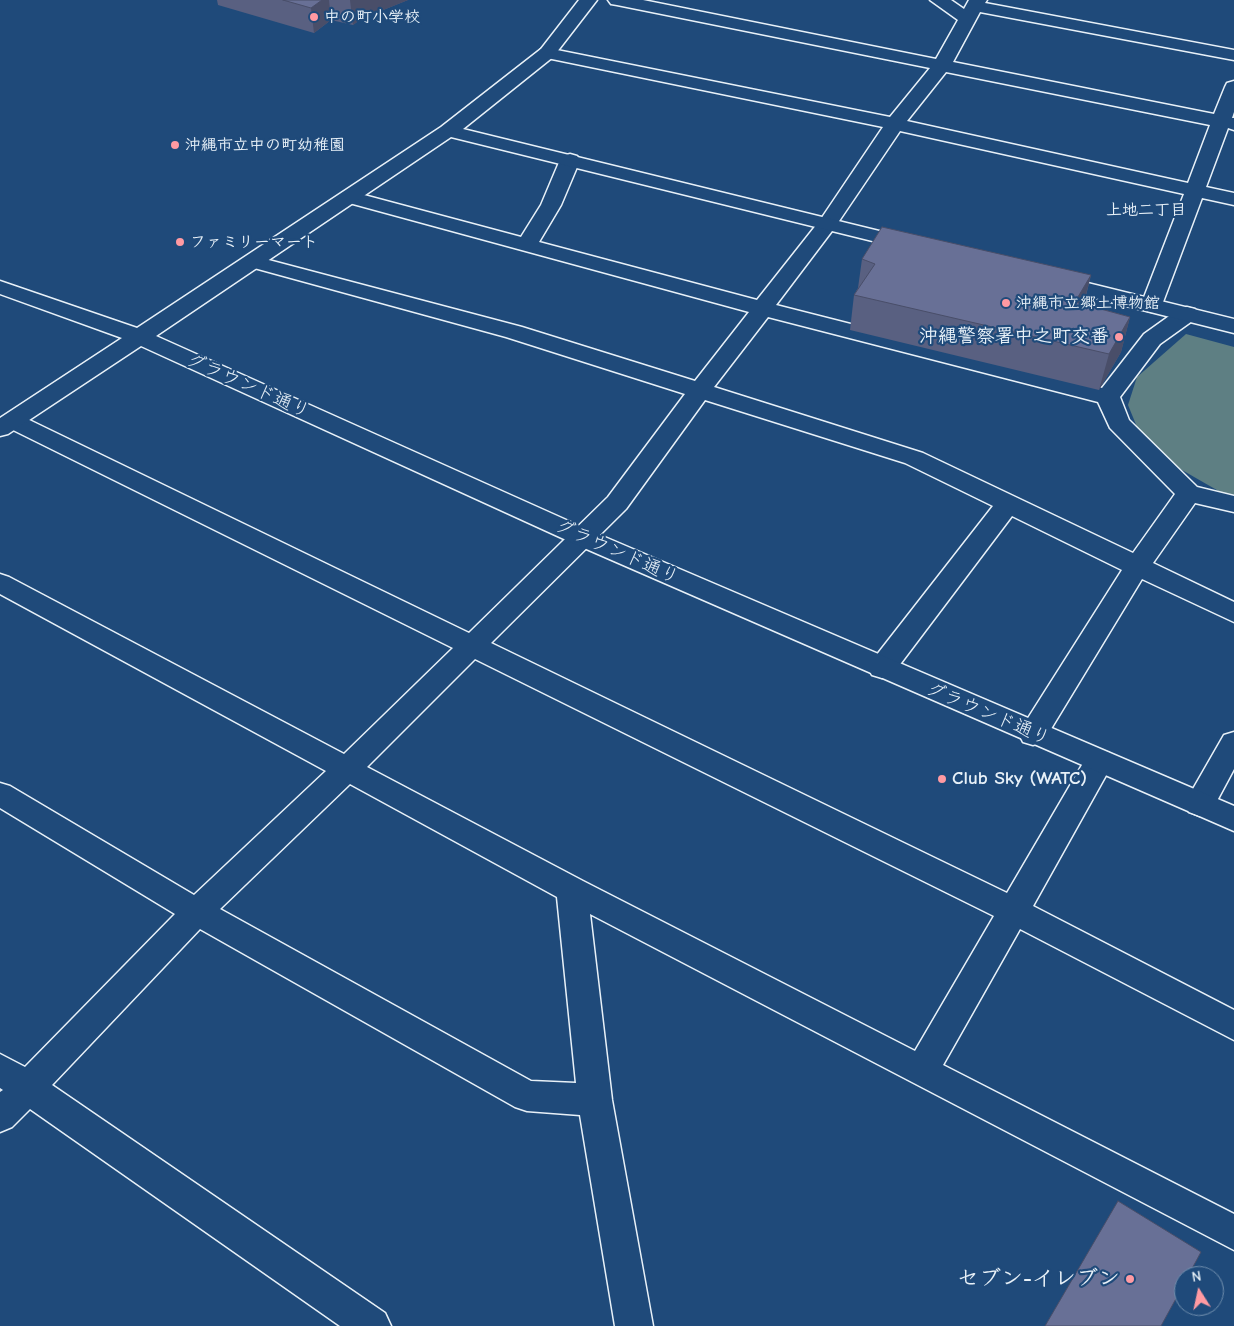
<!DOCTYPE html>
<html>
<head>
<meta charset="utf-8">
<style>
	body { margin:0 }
	#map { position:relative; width:1234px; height:1326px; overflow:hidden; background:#1f4a7a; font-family:"Comic Neue",sans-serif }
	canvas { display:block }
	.north { position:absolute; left:1174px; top:1266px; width:50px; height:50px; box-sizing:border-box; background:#1f4a7a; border:1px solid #6f8dac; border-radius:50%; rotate:350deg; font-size:14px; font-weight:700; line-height:20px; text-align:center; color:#e8f1f8 }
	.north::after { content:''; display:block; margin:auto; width:18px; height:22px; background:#ff9aa2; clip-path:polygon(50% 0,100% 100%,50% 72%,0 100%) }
</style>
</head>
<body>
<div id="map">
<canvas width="1234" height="1326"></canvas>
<div class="north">N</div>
</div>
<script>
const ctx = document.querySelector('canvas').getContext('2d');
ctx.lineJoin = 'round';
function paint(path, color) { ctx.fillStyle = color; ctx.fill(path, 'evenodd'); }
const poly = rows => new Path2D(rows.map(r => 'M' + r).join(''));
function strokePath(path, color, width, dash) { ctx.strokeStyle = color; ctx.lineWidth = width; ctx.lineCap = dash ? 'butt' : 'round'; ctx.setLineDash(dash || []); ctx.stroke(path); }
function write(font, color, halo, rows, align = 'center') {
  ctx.font = font + ' "Comic Neue","Klee One",sans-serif'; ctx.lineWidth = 4.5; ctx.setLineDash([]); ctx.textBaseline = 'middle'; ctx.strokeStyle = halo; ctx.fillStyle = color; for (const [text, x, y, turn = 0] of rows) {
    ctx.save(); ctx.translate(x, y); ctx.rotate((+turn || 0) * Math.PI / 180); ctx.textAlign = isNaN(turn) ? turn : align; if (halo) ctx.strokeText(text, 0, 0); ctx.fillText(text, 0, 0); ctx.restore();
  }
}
const green = poly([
	[1186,334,1234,347,1234,496,1222,493,1175,466,1137,427,1128,405,1137,377]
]);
const minor = poly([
	[608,0,643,0,936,59,958,20,930,0,951,0,964,9,969,0,987,0,985,3,1234,50,1234,60,980,12,953,62,1214,114,1225,87,1227,83,1234,81,1234,112,1232,118,1234,118,1234,130,1228,128,1206,187,1234,193,1234,205,1202,198,1160,310,1152,312,1144,310,1141,305,1184,194,900,131,835,227,776,305,1102,388,1144,334,1179,309,1187,307,1195,309,1198,314,1195,319,1160,344,1120,397,1129,420,1197,487,1234,496,1234,512,1195,503,1153,563,1234,602,1234,622,1142,579,1043,742,1033,745,1023,742,1019,734,1023,726,1122,570,1012,516,892,675,882,678,872,675,868,668,872,661,993,506,905,463,705,400,626,509,491,643,1007,893,1089,753,1099,750,1109,753,1114,761,1033,906,1234,1010,1234,1040,1020,929,943,1065,1234,1214,1234,1250,590,914,612,1100,653,1326,615,1326,580,1115,527,1111,515,1107,200,929,52,1085,385,1313,391,1326,340,1326,30,1109,12,1127,0,1132,0,1092,3,1090,0,1088,0,1054,25,1067,175,914,0,808,0,783,10,786,194,895,326,771,0,594,0,574,9,577,344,754,453,648,5,426,1,421,5,416,13,414,21,416,469,633,608,497,685,394,506,337,247,266,243,262,247,258,254,256,261,258,522,327,695,381,749,312,342,201,339,197,342,193,349,191,521,237,541,205,560,160,563,156,570,154,577,156,580,160,561,205,539,242,757,300,821,219,883,127,547,58,541,57,538,53,541,49,547,48,890,117,930,68,617,5,611,4,608,0],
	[946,72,1210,125,1188,183,907,121,946,72],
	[768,317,1098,402,1110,428,1175,494,1133,553,923,453,714,387,768,317],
	[475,659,994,916,915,1051,583,881,367,767,475,659],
	[350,784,557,897,576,1083,531,1081,220,909,350,784],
	[1234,732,1234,769,1211,812,1200,816,1189,812,1185,804,1189,796,1224,735,1234,732]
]);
const tertiary = poly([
	[579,0,597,0,553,57,463,129,920,241,923,245,920,249,913,251,451,137,156,336,593,532,1234,806,1234,831,575,544,141,346,8,434,0,436,0,418,122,338,0,294,0,281,137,328,441,127,541,49,579,0],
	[1051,274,1234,319,1234,333,1043,285,1040,280,1043,275,1051,274]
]);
const wall = poly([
	[217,0,408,0,361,19,353,25,331,20,314,33,218,5],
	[862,259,1091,275,1084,304,1130,317,1121,352,1099,390,850,330,854,295,858,288]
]);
const shadedWall = poly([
	[322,0,329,0,331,20,314,33,311,8],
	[350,0,408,0,361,19,353,25],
	[1091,275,1082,310,1075,302],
	[1130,317,1121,352,1099,390,1109,354]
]);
const building = poly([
	[283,0,322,0,311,8,283,0],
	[882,227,1091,275,1075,302,1130,317,1109,354,854,295,875,264,862,259,882,227],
	[1118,1201,1201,1252,1188,1276,1184,1276,1184,1284,1161,1326,1045,1326,1118,1201]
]);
const markers = [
	[314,17,5,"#ff9aa2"],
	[175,145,5,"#ff9aa2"],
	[180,242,5,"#ff9aa2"],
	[1006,303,5,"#ff9aa2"],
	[1119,337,5,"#ff9aa2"],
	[942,779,5,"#ff9aa2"],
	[1130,1279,5,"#ff9aa2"]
];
const farPoinames = [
	["中の町小学校",324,17],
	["沖縄市立中の町幼稚園",185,145],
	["ファミリーマート",190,242],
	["沖縄市立郷土博物館",1016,303]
];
const farNeighbourhoodnames = [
	["上地二丁目",1146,210]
];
const poiNames = [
	["沖縄警察署中之町交番",1109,337],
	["Club Sky (WATC)",952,779,"left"]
];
const streetNames = [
	["グラウンド通り",248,386,24],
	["グラウンド通り",617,552,24],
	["グラウンド通り",988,714,23]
];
const nearPoinames = [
	["セブン-イレブン",1120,1279]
];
paint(green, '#5e7f83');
strokePath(minor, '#e8f1f8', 3);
strokePath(tertiary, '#e8f1f8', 3);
paint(minor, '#1f4a7a');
paint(tertiary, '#1f4a7a');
paint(wall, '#596081');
paint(shadedWall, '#494e69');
paint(building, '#687096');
strokePath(building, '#494e69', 1);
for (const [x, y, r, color] of markers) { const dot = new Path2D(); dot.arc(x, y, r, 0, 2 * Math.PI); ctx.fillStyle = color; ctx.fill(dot); strokePath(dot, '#1f4a7a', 2); }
write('bold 16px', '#e8f1f8', '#1f4a7a', farPoinames, 'left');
write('bold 16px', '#e8f1f8', '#1f4a7a', farNeighbourhoodnames);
write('bold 19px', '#e8f1f8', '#1f4a7a', poiNames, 'right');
write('19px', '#e8f1f8', '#1f4a7a', streetNames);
write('bold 22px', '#e8f1f8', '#1f4a7a', nearPoinames, 'right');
</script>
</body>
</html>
